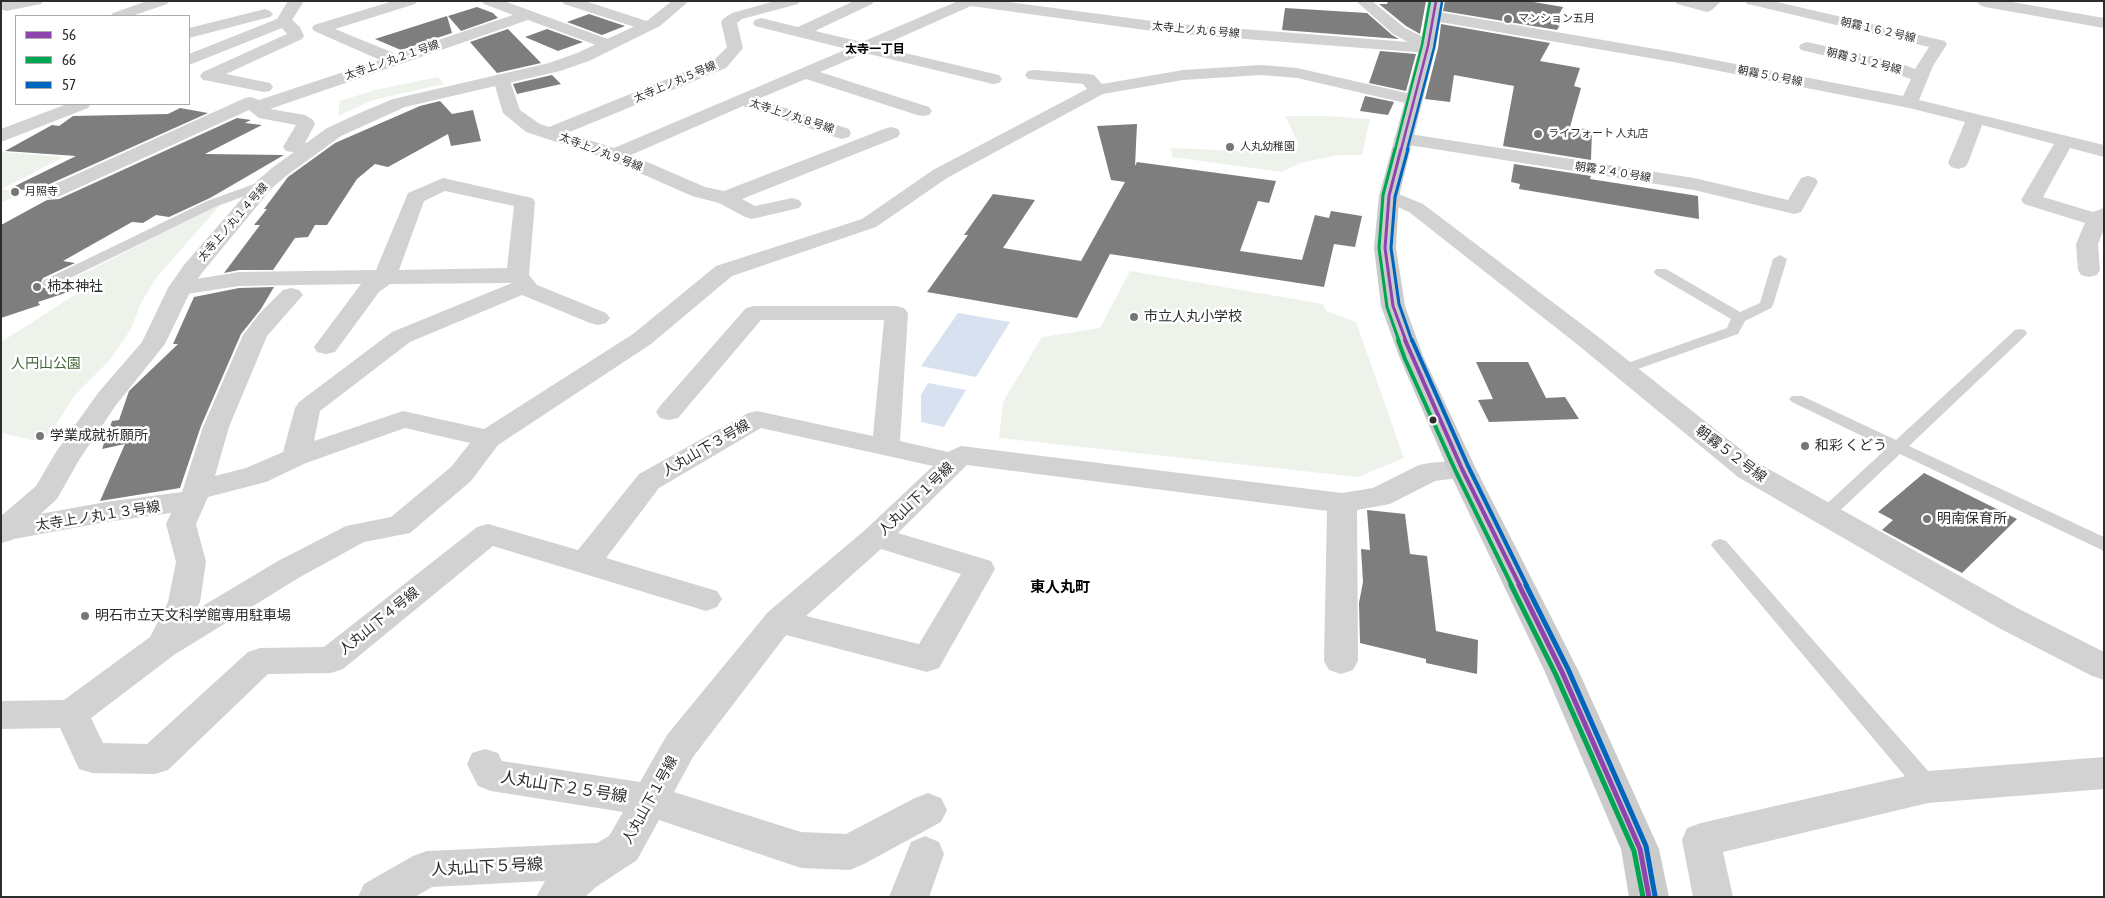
<!DOCTYPE html>
<html>
<head>
<meta charset="utf-8">
<style>
	body { margin:0 }
	#map { position:relative; width:2105px; height:898px; overflow:hidden; background:#fff; font-family:"Asap Condensed",sans-serif }
	canvas { display:block }
	.frame { position:absolute; inset:0; border:2px solid #2d2d2d; pointer-events:none }
	.legend { position:absolute; left:15px; top:15px; width:175px; height:90px; box-sizing:border-box; background:#fff; border:1px solid #ababab; margin:0; padding:6px 9px; list-style:none; font-size:15px; color:#2d2d2d }
	.legend li { display:flex; align-items:center; gap:10px; height:25px }
	.legend b { width:25px; border:1px solid #ababab }
</style>
</head>
<body>
<div id="map">
<canvas width="2105" height="898"></canvas>
<div class="frame"></div>
<ul class="legend">
<li><b style="height:6px;background:#8e44ad"></b>56</li>
<li><b style="height:6px;background:#00a651"></b>66</li>
<li><b style="height:6px;background:#0065bd"></b>57</li>
</ul>
</div>
<script>
const ctx = document.querySelector('canvas').getContext('2d');
ctx.lineJoin = 'round';
function paint(path, color) { ctx.fillStyle = color; ctx.fill(path, 'evenodd'); }
const poly = rows => new Path2D(rows.map(r => 'M' + r).join(''));
function strokePath(path, color, width, dash) { ctx.strokeStyle = color; ctx.lineWidth = width; ctx.lineCap = dash ? 'butt' : 'round'; ctx.setLineDash(dash || []); ctx.stroke(path); }
function write(font, color, halo, rows, align = 'center') {
  ctx.font = font + ' "Asap Condensed","Noto Sans JP",sans-serif'; ctx.lineWidth = 5; ctx.setLineDash([]); ctx.textBaseline = 'middle'; ctx.strokeStyle = halo; ctx.fillStyle = color; for (const [text, x, y, turn = 0] of rows) {
    ctx.save(); ctx.translate(x, y); ctx.rotate((+turn || 0) * Math.PI / 180); ctx.textAlign = isNaN(turn) ? turn : align; if (halo) ctx.strokeText(text, 0, 0); ctx.fillText(text, 0, 0); ctx.restore();
  }
}
const green = poly([
	[438,77,444,84,373,100,338,116,340,101,375,90],
	[1285,116,1326,116,1370,119,1362,155,1338,155,1300,163,1282,172,1172,157,1171,148,1244,151,1243,146,1299,145],
	[1,152,64,157,2,189,22,193,1,203],
	[223,202,156,278,140,305,131,329,110,360,74,396,49,436,37,441,1,433,1,342,81,291,69,282,72,279],
	[1130,271,1323,304,1326,311,1356,322,1404,458,1358,477,999,438,1003,402,1042,337,1100,328]
]);
const water = poly([
	[958,313,1010,322,976,377,921,366],
	[928,383,966,390,944,427,921,422,921,395]
]);
const building = poly([
	[1388,1,1426,1,1420,34,1406,26,1379,4,1387,4],
	[1445,1,1528,1,1563,7,1555,22,1561,23,1557,30,1443,11],
	[477,7,493,13,498,18,461,31,448,16],
	[1285,8,1367,13,1392,35,1399,39,1282,30],
	[589,14,625,26,602,35,567,22],
	[447,16,452,33,401,50,375,39],
	[1441,24,1550,43,1540,61,1580,68,1574,86,1581,88,1570,127,1592,130,1591,160,1503,146,1514,86,1454,75,1450,102,1425,99,1438,48],
	[508,29,541,63,497,73,470,42],
	[547,29,583,42,558,51,525,37],
	[1380,51,1416,54,1406,91,1369,83],
	[552,75,561,84,517,94,513,84],
	[1365,96,1394,102,1388,115,1360,111],
	[440,101,452,114,473,110,481,141,451,146,448,134,388,167,375,164,357,179,327,225,315,225,308,237,295,238,273,270,239,270,224,273,260,225,254,225,267,209,264,209,288,177,335,143,420,106],
	[180,108,208,113,43,187,39,192,11,188,76,156,5,151,52,125,59,126,73,116,168,114],
	[237,118,251,120,245,123,262,125,205,154,284,155,210,198,169,217,156,215,143,223,132,222,63,261,75,263,43,278,40,284,44,288,54,288,62,284,68,292,38,302,40,305,1,318,1,225,47,200,59,199],
	[1137,124,1135,166,1137,162,1276,181,1269,203,1258,201,1240,251,1302,260,1315,215,1329,218,1331,211,1362,216,1355,247,1334,244,1324,287,1110,254,1077,318,927,292,968,235,964,235,993,194,1035,200,1003,248,1081,261,1125,182,1111,180,1097,126],
	[1514,164,1591,176,1590,179,1698,196,1699,219,1519,189,1520,184,1511,182],
	[274,287,261,309,241,334,201,426,180,488,100,501,125,444,102,449,112,421,119,420,129,391,178,344,173,344,194,297,239,288],
	[1476,362,1528,362,1546,398,1565,397,1579,419,1489,422,1478,400,1493,399],
	[1924,473,2017,519,1962,573,1882,530,1893,520,1878,512],
	[1367,510,1405,514,1410,554,1427,556,1436,631,1478,640,1477,674,1426,663,1426,659,1360,643,1359,603,1363,582,1361,549,1370,550]
]);
const service = poly([
	[265,180,271,184,269,187,215,207,54,286,44,286,42,283,44,280,207,201,265,180],
	[1780,255,1787,259,1773,305,1771,308,1745,321,1738,334,1629,372,1619,372,1617,369,1619,366,1727,328,1731,319,1656,275,1654,272,1656,269,1666,269,1740,312,1760,303,1773,259,1780,255],
	[2020,329,2025,330,2027,333,2025,336,1909,446,2104,537,2104,551,1900,454,1831,519,1825,521,1819,519,1816,515,1819,511,1887,448,1792,402,1789,399,1792,396,1802,396,1896,440,2015,330,2020,329],
	[1720,539,1726,541,1936,780,1939,787,1936,794,1928,796,1920,794,1714,549,1711,545,1714,541,1720,539]
]);
const minor = poly([
	[6,1,43,1,41,4,6,11,1,9,1,3,6,1],
	[147,1,169,1,167,4,132,16,110,16,113,13,147,1],
	[288,1,304,1,292,20,300,27,304,36,302,39,226,74,270,83,273,87,270,91,264,92,209,81,203,80,200,76,203,72,287,34,282,28,189,65,189,54,277,19,288,1],
	[393,1,417,1,415,4,335,29,396,54,513,15,484,4,482,1,504,1,616,42,618,45,616,48,604,48,528,20,270,109,305,115,313,120,315,124,305,143,317,145,320,149,317,153,310,155,286,151,283,147,296,125,259,118,249,110,58,197,51,199,44,197,41,193,44,189,245,98,251,97,259,100,380,60,314,31,312,28,314,25,393,1],
	[562,1,585,1,653,23,655,26,653,29,641,29,564,4,562,1],
	[775,1,800,1,798,4,742,19,737,23,743,48,726,68,567,133,614,148,847,49,755,26,753,23,755,20,761,18,798,27,854,1,874,1,872,4,815,31,862,42,958,1,1001,1,1167,23,1408,42,1393,34,1356,1,1372,1,1405,28,1431,41,1436,48,1434,51,1428,53,1167,33,971,6,879,47,999,75,1002,79,999,83,993,84,865,53,820,72,929,107,932,111,929,115,923,116,917,115,806,79,758,99,849,129,851,133,849,137,842,139,835,137,743,106,631,155,705,187,724,191,884,129,891,127,898,129,900,133,898,137,742,199,755,206,792,198,799,200,802,204,799,208,752,219,745,217,719,203,692,196,608,159,526,132,503,113,493,79,496,75,502,74,508,75,520,110,540,124,549,127,714,60,727,47,721,22,723,19,732,13,775,1],
	[1675,1,1704,2,1721,1,1712,10,1707,12,1677,4,1675,1],
	[1745,1,1773,1,1945,41,1947,44,1933,66,1919,100,2104,145,2104,157,2070,148,2043,197,2093,212,2104,208,2104,229,2098,244,2100,270,2097,275,2089,277,2081,275,2078,270,2076,244,2085,223,2024,204,2021,200,2054,144,1982,125,1968,163,1965,167,1958,169,1951,167,1948,163,1965,122,1909,108,1673,62,1434,21,1429,19,1426,16,1429,13,1434,11,1673,52,1903,96,1911,79,1882,69,1801,50,1799,47,1801,44,1807,42,1893,61,1915,69,1929,47,1752,5,1747,4,1745,1],
	[2006,1,2104,18,2104,28,1985,7,1980,5,1977,2,2006,1],
	[265,9,270,11,273,14,270,17,189,38,189,28,265,9],
	[1261,65,1297,68,1420,96,1423,100,1420,104,1414,105,1297,78,1261,75,1183,80,1103,94,947,178,876,227,732,276,651,344,498,445,471,481,410,533,364,542,300,577,174,655,91,718,103,743,147,744,248,652,260,648,324,647,477,527,488,524,578,550,639,474,748,413,757,411,873,436,884,320,761,320,678,418,669,420,660,418,656,412,660,406,746,308,754,306,896,306,904,308,908,313,900,441,948,452,961,446,1342,493,1373,488,1419,465,1429,463,1462,460,1472,462,1476,469,1472,476,1435,481,1390,504,1357,510,1358,661,1353,670,1341,674,1329,670,1324,661,1327,511,967,465,898,533,991,561,995,569,939,668,927,672,786,635,693,757,674,792,801,832,846,834,915,798,928,793,941,798,947,810,941,822,864,864,850,870,801,868,659,820,637,860,596,887,585,897,536,897,545,881,432,887,415,897,358,897,364,884,413,856,427,851,597,843,609,836,623,812,491,791,478,786,467,764,472,753,485,749,498,753,502,761,640,782,667,735,768,612,865,530,933,466,761,428,659,488,606,558,717,591,722,599,717,607,706,611,493,546,343,669,331,673,268,674,168,770,155,774,92,773,79,769,60,728,1,729,1,701,64,700,150,637,168,602,176,562,166,524,171,513,106,522,3,541,1,541,1,521,106,502,182,492,203,427,243,335,260,313,283,290,291,288,299,290,303,295,267,336,229,427,215,476,246,468,283,452,295,408,299,402,392,332,512,283,390,284,379,292,335,352,326,354,317,352,314,347,361,284,239,286,180,295,172,293,168,288,172,283,239,272,376,270,408,193,443,178,532,198,535,202,529,275,537,285,606,313,610,318,606,323,598,325,590,323,522,295,410,342,320,411,314,441,403,411,484,429,633,334,716,266,862,219,933,170,1087,89,1083,84,1028,79,1025,75,1028,71,1034,70,1088,74,1094,75,1102,84,1183,70,1261,65],
	[445,191,514,206,507,268,399,270,424,201,445,191],
	[405,428,470,443,451,467,391,517,346,526,278,561,196,610,200,602,206,562,196,524,208,497,266,482,306,463,405,428],
	[881,549,961,574,919,644,806,616,881,549],
	[67,104,91,104,88,108,1,142,1,129,67,104],
	[1403,133,1694,178,1788,200,1801,178,1808,176,1815,178,1818,182,1801,212,1794,214,1694,190,1396,143,1394,139,1396,135,1403,133],
	[1389,190,1423,204,1596,335,1758,463,2019,609,2104,652,2104,680,2092,676,1997,627,1738,477,1578,345,1409,212,1382,200,1379,196,1382,192,1389,190],
	[2104,757,2104,789,1928,803,1723,852,1733,897,1693,897,1682,840,1687,828,1701,823,1928,771,2104,757],
	[925,836,939,842,944,854,929,897,889,897,911,842,925,836]
]);
const tertiary = poly([
	[672,1,689,1,660,26,589,61,560,71,405,107,341,136,286,176,272,188,201,274,192,288,165,344,116,405,79,460,57,499,12,540,1,543,1,516,36,486,56,452,98,393,142,342,168,288,184,265,258,180,272,168,327,128,362,112,393,99,549,63,577,53,648,20,672,1]
]);
const secondary = poly([
	[1428,1,1443,1,1436,46,1399,196,1396,248,1405,306,1423,356,1476,469,1579,672,1659,849,1669,897,1629,897,1621,849,1545,672,1448,469,1399,356,1381,306,1374,248,1379,196,1420,46,1428,1]
]);
const bus1Far3 = poly([
	[1401,150,1428,46,1436,1]
]);
const bus1Far2 = poly([
	[1401,149,1389,196,1385,248,1393,306,1406,341]
]);
const bus1Far1 = poly([
	[1405,340,1462,469,1520,586]
]);
const bus1 = poly([
	[1519,585,1562,672,1640,849,1649,897]
]);
const bus2Far3 = poly([
	[1395,150,1422,45,1430,1]
]);
const bus2Far2 = poly([
	[1395,149,1383,195,1379,248,1387,307,1399,341]
]);
const bus2Far1 = poly([
	[1398,340,1405,359,1456,472,1512,586]
]);
const bus2 = poly([
	[1511,585,1556,675,1634,851,1643,897]
]);
const bus3Far3 = poly([
	[1407,150,1434,48,1442,2]
]);
const bus3Far2 = poly([
	[1408,149,1395,197,1391,248,1399,304,1412,341]
]);
const bus3Far1 = poly([
	[1412,340,1468,466,1527,586]
]);
const bus3 = poly([
	[1526,585,1568,669,1646,846,1655,896]
]);
const markers = [
	[1508,19,5,"#767676"],
	[1538,134,5,"#767676"],
	[1230,147,5,"#767676"],
	[15,192,5,"#767676"],
	[37,287,5,"#767676"],
	[1134,317,5,"#767676"],
	[1433,420,4.5,"#2d2d2d"],
	[40,436,5,"#767676"],
	[1805,446,5,"#767676"],
	[1927,519,5,"#767676"],
	[85,616,5,"#767676"]
];
const farPoinames = [
	["マンション五月",1518,19],
	["ライフォート 人丸店",1548,134],
	["人丸幼稚園",1240,147],
	["月照寺",25,192]
];
const farStreetnames = [
	["太寺上ノ丸６号線",1196,30,5],
	["朝霧１６２号線",1878,30,13],
	["太寺上ノ丸２１号線",392,60,-19],
	["朝霧３１２号線",1864,61,14],
	["朝霧５０号線",1770,76,11],
	["太寺上ノ丸５号線",675,82,-23],
	["太寺上ノ丸８号線",792,116,18],
	["太寺上ノ丸９号線",601,152,21],
	["朝霧２４０号線",1613,172,9],
	["太寺上ノ丸１４号線",233,222,-49]
];
const farNeighbourhoodnames = [
	["太寺一丁目",875,49]
];
const poiNames = [
	["柿本神社",47,287],
	["市立人丸小学校",1144,317],
	["学業成就祈願所",50,436],
	["和彩 くどう",1815,446],
	["明南保育所",1937,519],
	["明石市立天文科学館専用駐車場",95,616]
];
const parkNames = [
	["人円山公園",46,364]
];
const streetNames = [
	["人丸山下３号線",706,448,-30],
	["朝霧５２号線",1731,454,37],
	["人丸山下１号線",916,499,-44],
	["太寺上ノ丸１３号線",98,516,-9],
	["人丸山下４号線",379,621,-39],
	["人丸山下１号線",650,800,-61]
];
const neighbourhoodNames = [
	["東人丸町",1060,587]
];
const nearStreetnames = [
	["人丸山下２５号線",564,787,9],
	["人丸山下５号線",487,867,-3]
];
paint(green, '#edf3eb');
paint(water, '#d8e1f0');
paint(building, '#7e7e7e');
paint(service, '#d2d2d2');
paint(minor, '#d2d2d2');
paint(tertiary, '#d2d2d2');
paint(secondary, '#cbcbcb');
strokePath(bus1Far3, '#8e44ad', 2.5);
strokePath(bus1Far2, '#8e44ad', 3);
strokePath(bus1Far1, '#8e44ad', 4);
strokePath(bus1, '#8e44ad', 5);
strokePath(bus2Far3, '#00a651', 2.5);
strokePath(bus2Far2, '#00a651', 3);
strokePath(bus2Far1, '#00a651', 4);
strokePath(bus2, '#00a651', 5);
strokePath(bus3Far3, '#0065bd', 2.5);
strokePath(bus3Far2, '#0065bd', 3);
strokePath(bus3Far1, '#0065bd', 4);
strokePath(bus3, '#0065bd', 5);
for (const [x, y, r, color] of markers) { const dot = new Path2D(); dot.arc(x, y, r, 0, 2 * Math.PI); ctx.fillStyle = color; ctx.fill(dot); strokePath(dot, '#fff', 2); }
write('11px', '#2d2d2d', '#fff', farPoinames, 'left');
write('11px', '#2d2d2d', '#fff', farStreetnames);
write('bold 12px', '#000', '#fff', farNeighbourhoodnames);
write('14px', '#2d2d2d', '#fff', poiNames, 'left');
write('14px', '#46673c', '#fff', parkNames);
write('14px', '#2d2d2d', '#fff', streetNames);
write('bold 15px', '#000', '#fff', neighbourhoodNames);
write('16px', '#2d2d2d', '#fff', nearStreetnames);
</script>
</body>
</html>
